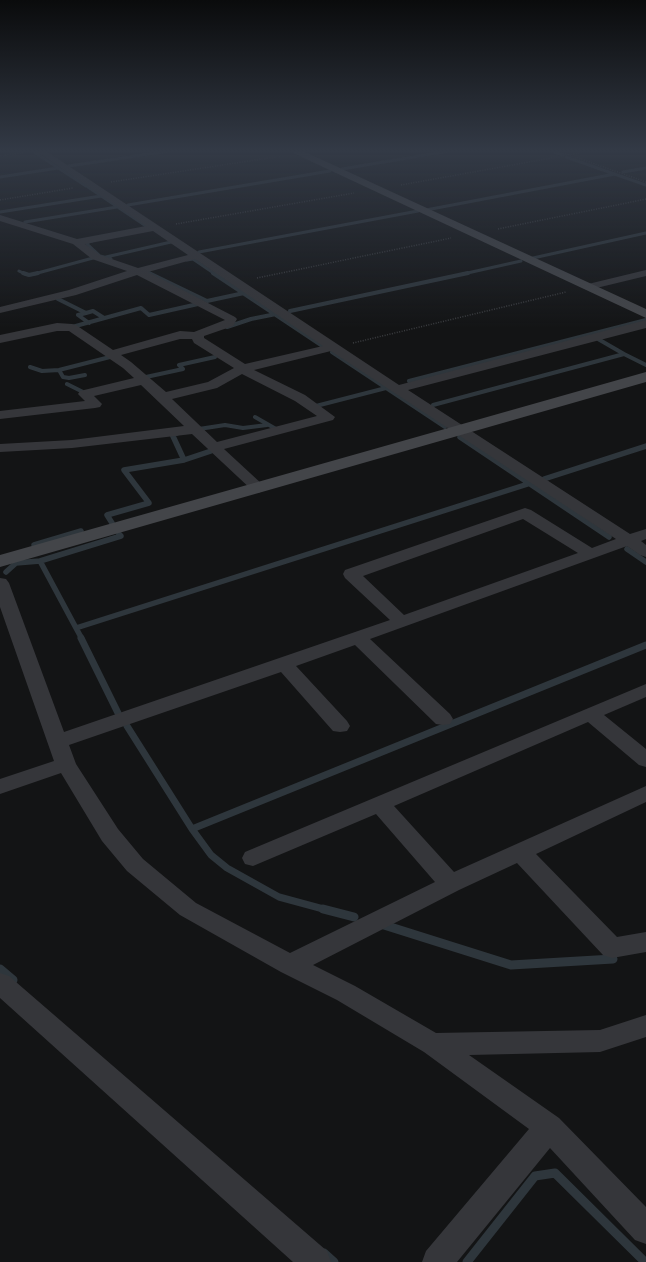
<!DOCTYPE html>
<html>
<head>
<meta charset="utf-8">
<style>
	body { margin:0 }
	canvas { display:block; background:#131415 }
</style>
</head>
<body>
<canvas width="646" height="1262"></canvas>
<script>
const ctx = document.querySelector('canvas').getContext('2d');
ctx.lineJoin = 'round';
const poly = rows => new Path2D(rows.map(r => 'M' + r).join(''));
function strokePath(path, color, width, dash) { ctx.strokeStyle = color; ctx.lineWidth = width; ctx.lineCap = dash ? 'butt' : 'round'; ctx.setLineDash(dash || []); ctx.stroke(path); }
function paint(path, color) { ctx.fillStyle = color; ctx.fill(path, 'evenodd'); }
const streamFar4 = poly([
	[552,151,563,155],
	[34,152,86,186],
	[566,157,646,185],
	[69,166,169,151],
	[342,169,449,151],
	[623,172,646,168],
	[0,177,58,168],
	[88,187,149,228],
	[128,205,330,171],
	[426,210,615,174],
	[0,212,101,196],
	[25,222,117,207],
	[92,241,86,243,100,256,104,257],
	[199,252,418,211],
	[533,258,646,233],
	[111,259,106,257,171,242],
	[187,260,193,259,215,274],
	[19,271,25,274],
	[148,272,151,274],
	[34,274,93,258],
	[463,274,521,261]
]);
const streamFar3 = poly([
	[23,273,29,275,38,273],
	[149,273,207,301,244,293],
	[213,273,324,347],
	[58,299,86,313,93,311,104,318],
	[290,311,468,273],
	[86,313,78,315,89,323],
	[72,327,141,308,149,315,198,304],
	[227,327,251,319,276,314],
	[332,352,445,427],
	[624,354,646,365],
	[30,367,42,371,59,370,110,357],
	[59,370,63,377,69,378,85,375],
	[146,377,183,369,179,365,215,357],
	[409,381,646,320],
	[67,384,83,392],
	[433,405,624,354,598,339],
	[316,406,386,388],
	[255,417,276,429],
	[199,429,225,425,243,428,267,425]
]);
const streamFar2 = poly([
	[460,437,609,537],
	[184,460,211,451],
	[544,479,646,446],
	[112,523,107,515,149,503,124,470,184,460,172,434,177,433],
	[34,545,81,531],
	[627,549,646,562],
	[40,561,76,628,531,483],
	[6,572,16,563,40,561,121,536,119,534],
	[76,628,82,639]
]);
const streamFar1 = poly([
	[81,638,118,713],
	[127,726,192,829,211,855,227,868,279,897,327,910],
	[192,829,646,645]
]);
const stream = poly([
	[323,909,354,917],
	[384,925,511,965,613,959],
	[0,969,13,980],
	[324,1253,334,1262],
	[467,1262,535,1176,555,1173,645,1262]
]);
const path = poly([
	[558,151,646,182],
	[0,156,27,152],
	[111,182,282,156],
	[401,185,590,151],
	[0,200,73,188],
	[176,224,354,193],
	[498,229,646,199],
	[257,278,451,238],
	[353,343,566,292]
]);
const street = poly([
	[36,151,46,151,399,385,646,320,646,328,408,390,630,534,646,529,646,539,641,541,646,545,646,557,640,555,627,546,370,639,450,714,453,719,450,724,443,725,436,724,355,645,296,666,347,721,350,726,347,731,340,732,333,731,281,672,69,745,76,764,118,829,143,859,196,903,290,953,435,882,376,814,253,866,245,864,242,858,245,852,646,684,646,697,604,715,646,749,646,767,639,765,588,722,394,806,454,872,646,786,646,802,536,854,617,937,646,932,646,952,612,958,603,955,517,863,459,890,313,965,355,986,436,1033,600,1030,646,1015,646,1037,600,1052,469,1055,559,1118,646,1207,646,1244,635,1240,550,1148,457,1262,422,1262,426,1251,529,1129,424,1052,337,1000,281,972,180,915,127,871,102,841,61,773,0,794,0,779,54,761,0,607,0,578,6,579,9,583,64,732,390,620,345,578,343,574,345,570,525,508,531,510,592,548,616,539,331,351,254,370,305,395,335,417,333,420,224,449,263,485,266,488,263,491,258,493,253,491,192,434,72,448,0,452,0,444,72,440,184,426,141,385,94,396,102,404,100,407,95,408,0,419,0,411,85,401,78,394,80,391,134,378,123,368,69,331,57,331,0,343,0,335,57,323,72,324,76,325,113,350,180,331,194,332,225,320,137,275,76,295,0,313,0,307,69,290,127,271,92,259,73,244,0,221,0,215,77,239,146,226,36,151],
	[153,231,188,255,138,268,100,255,85,244,153,231],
	[195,259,323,346,245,364,204,338,204,336,233,326,237,319,235,317,148,272,195,259],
	[180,339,192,339,194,343,234,368,208,382,166,392,131,362,121,355,180,339],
	[242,374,295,401,317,416,217,442,172,399,217,388,242,374],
	[523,519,578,553,404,615,363,576,523,519],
	[646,270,646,276,588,290,583,287,584,285,646,270],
	[0,973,9,976,327,1251,331,1262,293,1262,0,998,0,973]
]);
const secondary = poly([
	[289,151,303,151,646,309,646,318,289,151],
	[646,372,646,382,0,567,0,555,646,372]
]);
strokePath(streamFar4, '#2e363c', 3);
strokePath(streamFar3, '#2e363c', 4);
strokePath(streamFar2, '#2e363c', 5.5);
strokePath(streamFar1, '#2e363c', 7);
strokePath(stream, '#2e363c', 9);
strokePath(path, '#3b3d40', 1.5, [1, 1.5]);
paint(street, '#35363a');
paint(secondary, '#434549');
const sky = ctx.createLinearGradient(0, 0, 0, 328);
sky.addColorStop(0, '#0a0b0c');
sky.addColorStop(0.46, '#333a46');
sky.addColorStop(1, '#333a4600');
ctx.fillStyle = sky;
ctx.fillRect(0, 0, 646, 328);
</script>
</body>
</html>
